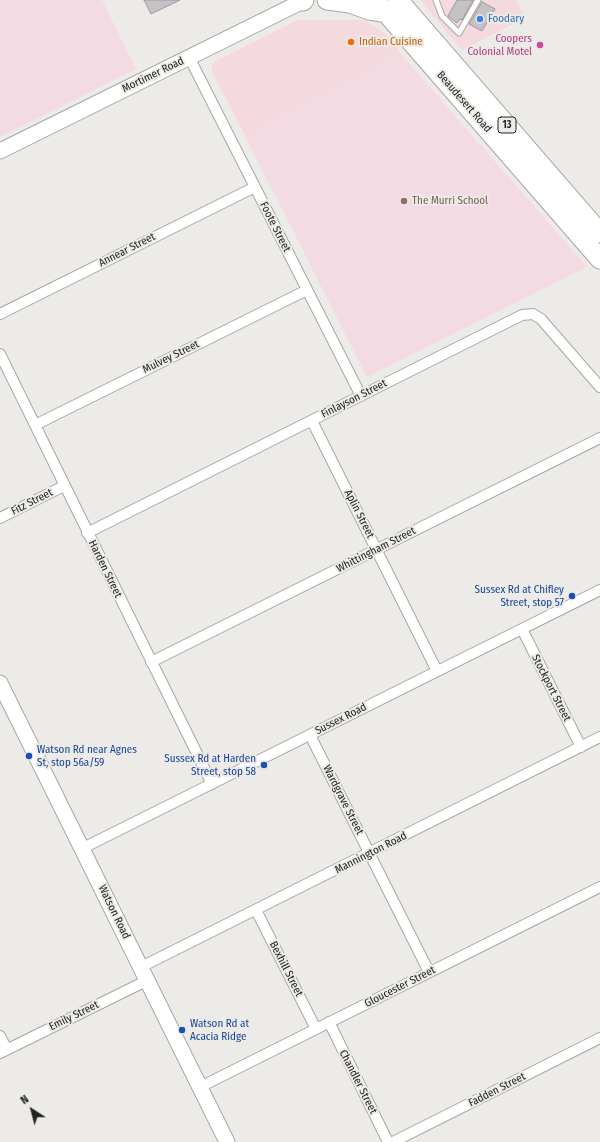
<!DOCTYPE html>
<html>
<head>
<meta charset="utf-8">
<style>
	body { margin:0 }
	#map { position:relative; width:600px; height:1142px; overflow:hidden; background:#ecebe7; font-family:"Fira Sans Condensed",sans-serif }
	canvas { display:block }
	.north { position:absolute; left:12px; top:1090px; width:40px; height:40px; -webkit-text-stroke:3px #ecebe7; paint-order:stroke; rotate:324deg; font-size:11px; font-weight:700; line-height:16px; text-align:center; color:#232322 }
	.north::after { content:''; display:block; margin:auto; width:14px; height:18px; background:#232322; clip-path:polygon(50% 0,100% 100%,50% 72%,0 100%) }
</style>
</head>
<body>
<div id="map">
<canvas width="600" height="1142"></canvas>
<div class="north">N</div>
</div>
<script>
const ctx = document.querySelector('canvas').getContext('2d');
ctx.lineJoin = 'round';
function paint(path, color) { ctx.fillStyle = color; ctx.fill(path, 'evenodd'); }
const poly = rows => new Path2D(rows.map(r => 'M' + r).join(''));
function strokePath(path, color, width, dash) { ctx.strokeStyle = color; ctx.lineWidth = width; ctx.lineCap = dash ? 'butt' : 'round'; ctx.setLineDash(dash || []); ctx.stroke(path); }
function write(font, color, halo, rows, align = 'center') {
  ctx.font = font + ' "Fira Sans Condensed",sans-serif'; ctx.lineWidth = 4; ctx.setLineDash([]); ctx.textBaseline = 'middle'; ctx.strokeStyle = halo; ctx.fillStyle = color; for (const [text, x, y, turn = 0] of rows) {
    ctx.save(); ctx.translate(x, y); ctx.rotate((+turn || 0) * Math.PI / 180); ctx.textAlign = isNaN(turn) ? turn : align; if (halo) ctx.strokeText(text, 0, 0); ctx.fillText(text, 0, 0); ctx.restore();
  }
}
const commercial = poly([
	[420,0,516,0,525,18,462,50],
	[298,20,366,20,387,35,400,53,245,136,211,69,214,62]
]);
const education = poly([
	[0,0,102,0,136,69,0,137],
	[400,53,587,267,367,377,245,136]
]);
const building = poly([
	[144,0,180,0,151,14,144,0],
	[457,0,473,0,462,20,460,19,457,23,448,16,457,0],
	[482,2,495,9,482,31,469,24,482,2]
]);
const lane = poly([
	[436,0,442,16,459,33,478,0]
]);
const street = poly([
	[189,57,361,396],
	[0,314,255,187],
	[0,354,212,784],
	[312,421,437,671],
	[35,425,307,290],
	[0,518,64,486],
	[87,533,522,315,533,314,541,319,600,387],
	[522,629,581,747],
	[151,662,600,438],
	[310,735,429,972],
	[83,848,600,590],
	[256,910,316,1029],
	[141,967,600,737],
	[329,1022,388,1142],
	[0,1036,7,1049],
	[0,1053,148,980],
	[200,1087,600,887],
	[393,1142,600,1038]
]);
const secondary = poly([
	[0,151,305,0],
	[0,683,227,1142]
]);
const highway = poly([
	[327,0,350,3,369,10,386,13],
	[375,0,600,259],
	[398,0,600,233],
	[303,1,304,0]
]);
const markers = [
	[480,19,4,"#3f7fe0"],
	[351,42,4,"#e8710a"],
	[540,45,4,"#d1479c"],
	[404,201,4,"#8d6e63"],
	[572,596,4,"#1a4fb4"],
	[29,756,4,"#1a4fb4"],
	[264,765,4,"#1a4fb4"],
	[182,1030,4,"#1a4fb4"]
];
const shields = [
	[507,125,18]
];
const shieldNames = [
	["13",507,125]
];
const shopNames = [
	["Foodary",488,19]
];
const hotelNames = [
	["Coopers",532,39],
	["Colonial Motel",532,52]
];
const foodNames = [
	["Indian Cuisine",359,42]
];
const streetNames = [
	["Mortimer Road",153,75,-26],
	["Beaudesert Road",464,102,49],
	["Foote Street",275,227,63],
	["Annear Street",127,250,-27],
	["Mulvey Street",171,357,-26],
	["Finlayson Street",354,399,-27],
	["Fitz Street",32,502,-27],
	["Aplin Street",359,514,63],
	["Whittingham Street",376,550,-27],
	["Harden Street",105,569,64],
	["Stockport Street",551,688,63],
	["Sussex Road",341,719,-27],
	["Wardgrave Street",343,800,63],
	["Mannington Road",371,853,-27],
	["Watson Road",114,912,64],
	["Bexhill Street",286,969,63],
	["Gloucester Street",400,987,-27],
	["Emily Street",74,1016,-26],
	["Chandler Street",358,1082,63],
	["Fadden Street",497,1090,-27]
];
const educationNames = [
	["The Murri School",412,201]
];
const transitNames = [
	["Sussex Rd at Chifley",564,590],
	["Street, stop 57",564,603],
	["Watson Rd near Agnes",37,750,"left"],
	["St, stop 56a/59",37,763,"left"],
	["Sussex Rd at Harden",256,759],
	["Street, stop 58",256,772],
	["Watson Rd at",190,1024,"left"],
	["Acacia Ridge",190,1037,"left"]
];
paint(commercial, '#f4dade');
paint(education, '#f3dae3');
paint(building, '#c5c2c6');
strokePath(building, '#9b999c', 1);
strokePath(lane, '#a7a6a2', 7);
strokePath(street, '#a7a6a2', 12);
strokePath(secondary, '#a7a6a2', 17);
strokePath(highway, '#a7a6a2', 21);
strokePath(lane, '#fff', 5);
strokePath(street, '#fff', 10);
strokePath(secondary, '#fff', 15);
strokePath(highway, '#fff', 19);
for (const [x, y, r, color] of markers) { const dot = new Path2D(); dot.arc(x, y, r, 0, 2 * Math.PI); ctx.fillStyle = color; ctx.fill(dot); strokePath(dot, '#ecebe7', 1.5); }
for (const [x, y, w] of shields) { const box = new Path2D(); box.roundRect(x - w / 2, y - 8, w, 16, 3); ctx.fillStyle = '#ecebe7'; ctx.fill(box); strokePath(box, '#232322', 1); }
write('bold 10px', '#232322', null, shieldNames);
write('11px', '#366cbe', '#ecebe7', shopNames, 'left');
write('11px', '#b23c85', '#ecebe7', hotelNames, 'right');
write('11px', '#c56008', '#ecebe7', foodNames, 'left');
write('11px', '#232322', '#ecebe7', streetNames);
write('11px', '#785e54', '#ecebe7', educationNames, 'left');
write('11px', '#164399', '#ecebe7', transitNames, 'right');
</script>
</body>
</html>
